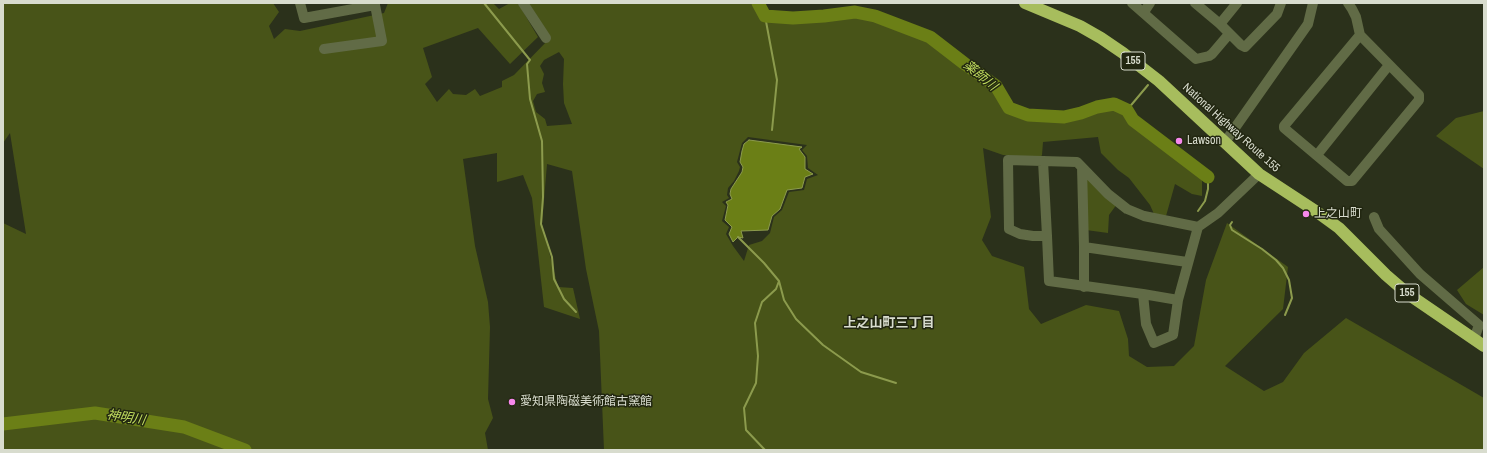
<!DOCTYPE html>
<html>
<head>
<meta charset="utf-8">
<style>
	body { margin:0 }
	#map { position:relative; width:1487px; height:453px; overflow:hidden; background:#2b311b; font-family:"Archivo Narrow",sans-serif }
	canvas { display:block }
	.frame { position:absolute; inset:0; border:4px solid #d8dcce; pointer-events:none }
</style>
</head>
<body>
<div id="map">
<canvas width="1487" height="453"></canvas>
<div class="frame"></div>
</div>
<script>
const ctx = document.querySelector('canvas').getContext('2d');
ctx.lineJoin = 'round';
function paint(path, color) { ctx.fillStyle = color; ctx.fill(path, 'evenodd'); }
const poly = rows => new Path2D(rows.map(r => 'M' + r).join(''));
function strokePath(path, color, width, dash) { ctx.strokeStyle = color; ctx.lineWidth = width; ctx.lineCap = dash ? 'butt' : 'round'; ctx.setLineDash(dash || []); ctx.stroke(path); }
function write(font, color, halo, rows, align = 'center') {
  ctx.font = font + ' "Archivo Narrow","Noto Sans JP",sans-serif'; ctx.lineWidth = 3; ctx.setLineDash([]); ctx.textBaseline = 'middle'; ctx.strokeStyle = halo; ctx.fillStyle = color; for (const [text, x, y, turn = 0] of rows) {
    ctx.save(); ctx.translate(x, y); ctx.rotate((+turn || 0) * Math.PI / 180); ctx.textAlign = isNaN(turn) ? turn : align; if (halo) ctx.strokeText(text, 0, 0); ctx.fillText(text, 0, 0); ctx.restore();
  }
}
const green = poly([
	[3,3,273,3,279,12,269,26,274,39,285,29,300,31,384,13,388,3,493,3,499,9,510,3,518,3,538,37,510,64,478,28,423,48,432,77,425,84,437,102,449,89,453,94,466,95,475,89,480,96,502,87,502,81,514,75,550,38,528,3,756,3,763,18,791,23,849,15,871,18,926,40,993,87,1006,111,1029,119,1073,119,1109,107,1132,108,1142,122,1146,134,1202,178,1202,196,1192,194,1175,184,1166,216,1154,214,1150,205,1129,178,1118,170,1101,153,1098,137,1043,142,1042,155,1040,158,1003,155,983,148,991,217,982,240,992,256,1024,267,1029,309,1041,324,1086,305,1119,311,1128,339,1129,356,1147,367,1174,366,1194,346,1206,280,1227,223,1288,267,1283,309,1225,366,1264,391,1283,382,1304,353,1346,318,1484,398,1484,450,604,450,599,331,586,269,572,171,547,164,542,224,558,287,573,288,580,319,544,307,532,198,523,175,497,182,497,153,463,159,475,246,488,302,490,327,488,399,493,418,485,433,488,450,3,450,3,223,26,234,10,133,3,143],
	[559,52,564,59,563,84,564,103,572,124,547,126,545,119,536,112,533,101,537,94,545,92,542,83,544,74,540,66,544,60],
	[748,137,807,145,802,150,807,156,808,168,818,175,807,179,804,190,789,192,782,210,774,217,770,233,762,241,749,245,744,261,733,246,726,234,729,227,722,221,726,206,722,202,729,198,727,195,728,188,734,181,739,171,740,167,737,162,742,143],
	[1484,111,1484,169,1436,136,1456,118],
	[1089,178,1117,204,1109,215,1108,233,1086,230,1084,180],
	[1484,267,1484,315,1466,304,1457,290]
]);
const water = poly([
	[749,140,802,147,799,149,805,157,805,169,813,174,805,177,802,188,787,190,780,209,772,216,768,230,741,231,743,238,738,237,733,242,729,234,732,227,725,220,728,205,726,202,732,199,730,194,731,189,742,172,743,167,740,162,742,151,744,144,749,140]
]);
const stream = poly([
	[484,3,530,60,527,64,530,99,542,141,543,197,541,224,552,257,554,279,564,299,576,312],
	[765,16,777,80,772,130],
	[1127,110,1148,85],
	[1198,211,1205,201,1208,189,1208,177],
	[1232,222,1230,225,1232,230,1262,249,1276,260,1283,268,1289,280,1292,298,1285,315],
	[738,237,764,263,779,281,776,289,762,302,755,323,758,356,756,383,744,408,746,430,765,450],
	[779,281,784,300,796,319,823,345,861,372,896,383]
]);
const river = poly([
	[758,3,765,16,793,18,824,16,855,12,875,16,930,37,965,64,996,86,1009,108,1028,115,1064,117,1081,113,1097,107,1114,104,1127,110,1133,120,1208,177],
	[3,424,95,413,184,427,245,450]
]);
const minor = poly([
	[300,3,304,18,375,5,382,41,324,49],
	[523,3,546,38],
	[1132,3,1196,59,1209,56,1212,54,1229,34],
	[1195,3,1220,24,1241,45,1245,47,1277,14,1281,3],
	[1348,3,1352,9,1356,17,1360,35,1419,95,1419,100,1352,181,1347,181,1284,128,1284,126,1360,35],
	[1144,12,1150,3],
	[1220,24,1237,3],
	[1225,142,1308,24,1313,3],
	[1317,155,1389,65],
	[1043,161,1047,236],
	[1082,167,1084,247,1084,287],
	[1374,217,1379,229,1420,274,1479,325,1474,339],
	[1198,227,1144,216,1127,209,1108,194,1077,162,1008,160,1009,229,1020,234,1033,236,1047,236,1049,281,1143,294,1146,324,1154,343,1173,335,1178,300,1198,227,1218,213,1259,174],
	[1084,247,1187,262],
	[1143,294,1178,300]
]);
const highway = poly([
	[1025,3,1080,26,1101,38,1123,53,1159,81,1259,174,1317,212,1339,228,1386,275,1408,294,1484,346]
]);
const markers = [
	[1179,141,4,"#f788ec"],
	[1306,214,4,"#f788ec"],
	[512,402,4,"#f788ec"]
];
const shields = [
	[1133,61,24],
	[1407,293,24]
];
const shieldNames = [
	["155",1133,61],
	["155",1407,293]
];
const streetNames = [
	["National Highway Route 155",1231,128,42]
];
const poiNames = [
	["Lawson",1187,141],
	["上之山町",1314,214],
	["愛知県陶磁美術館古窯館",520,402]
];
const waterNames = [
	["薬師川",980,76,40],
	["神明川",126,418,9]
];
const neighbourhoodNames = [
	["上之山町三丁目",889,324]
];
paint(green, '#485418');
paint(water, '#6b7f16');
strokePath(water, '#8c9b4d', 1);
strokePath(stream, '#8c9b4d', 2);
strokePath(river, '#6b7f16', 13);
strokePath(minor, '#616b46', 10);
strokePath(highway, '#a7bd5d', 12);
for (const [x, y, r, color] of markers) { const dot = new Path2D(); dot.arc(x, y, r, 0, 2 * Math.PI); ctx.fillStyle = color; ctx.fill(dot); strokePath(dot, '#222711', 1.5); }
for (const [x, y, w] of shields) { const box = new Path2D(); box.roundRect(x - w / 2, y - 9, w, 18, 3); ctx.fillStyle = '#222711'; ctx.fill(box); strokePath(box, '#d8dcce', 1); }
write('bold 11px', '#d8dcce', null, shieldNames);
write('12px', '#d8dcce', '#222711', streetNames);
write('12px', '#d8dcce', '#222711', poiNames, 'left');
write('italic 13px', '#c0dc5e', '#222711', waterNames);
write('bold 13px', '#d8dcce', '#222711', neighbourhoodNames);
</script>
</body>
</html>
